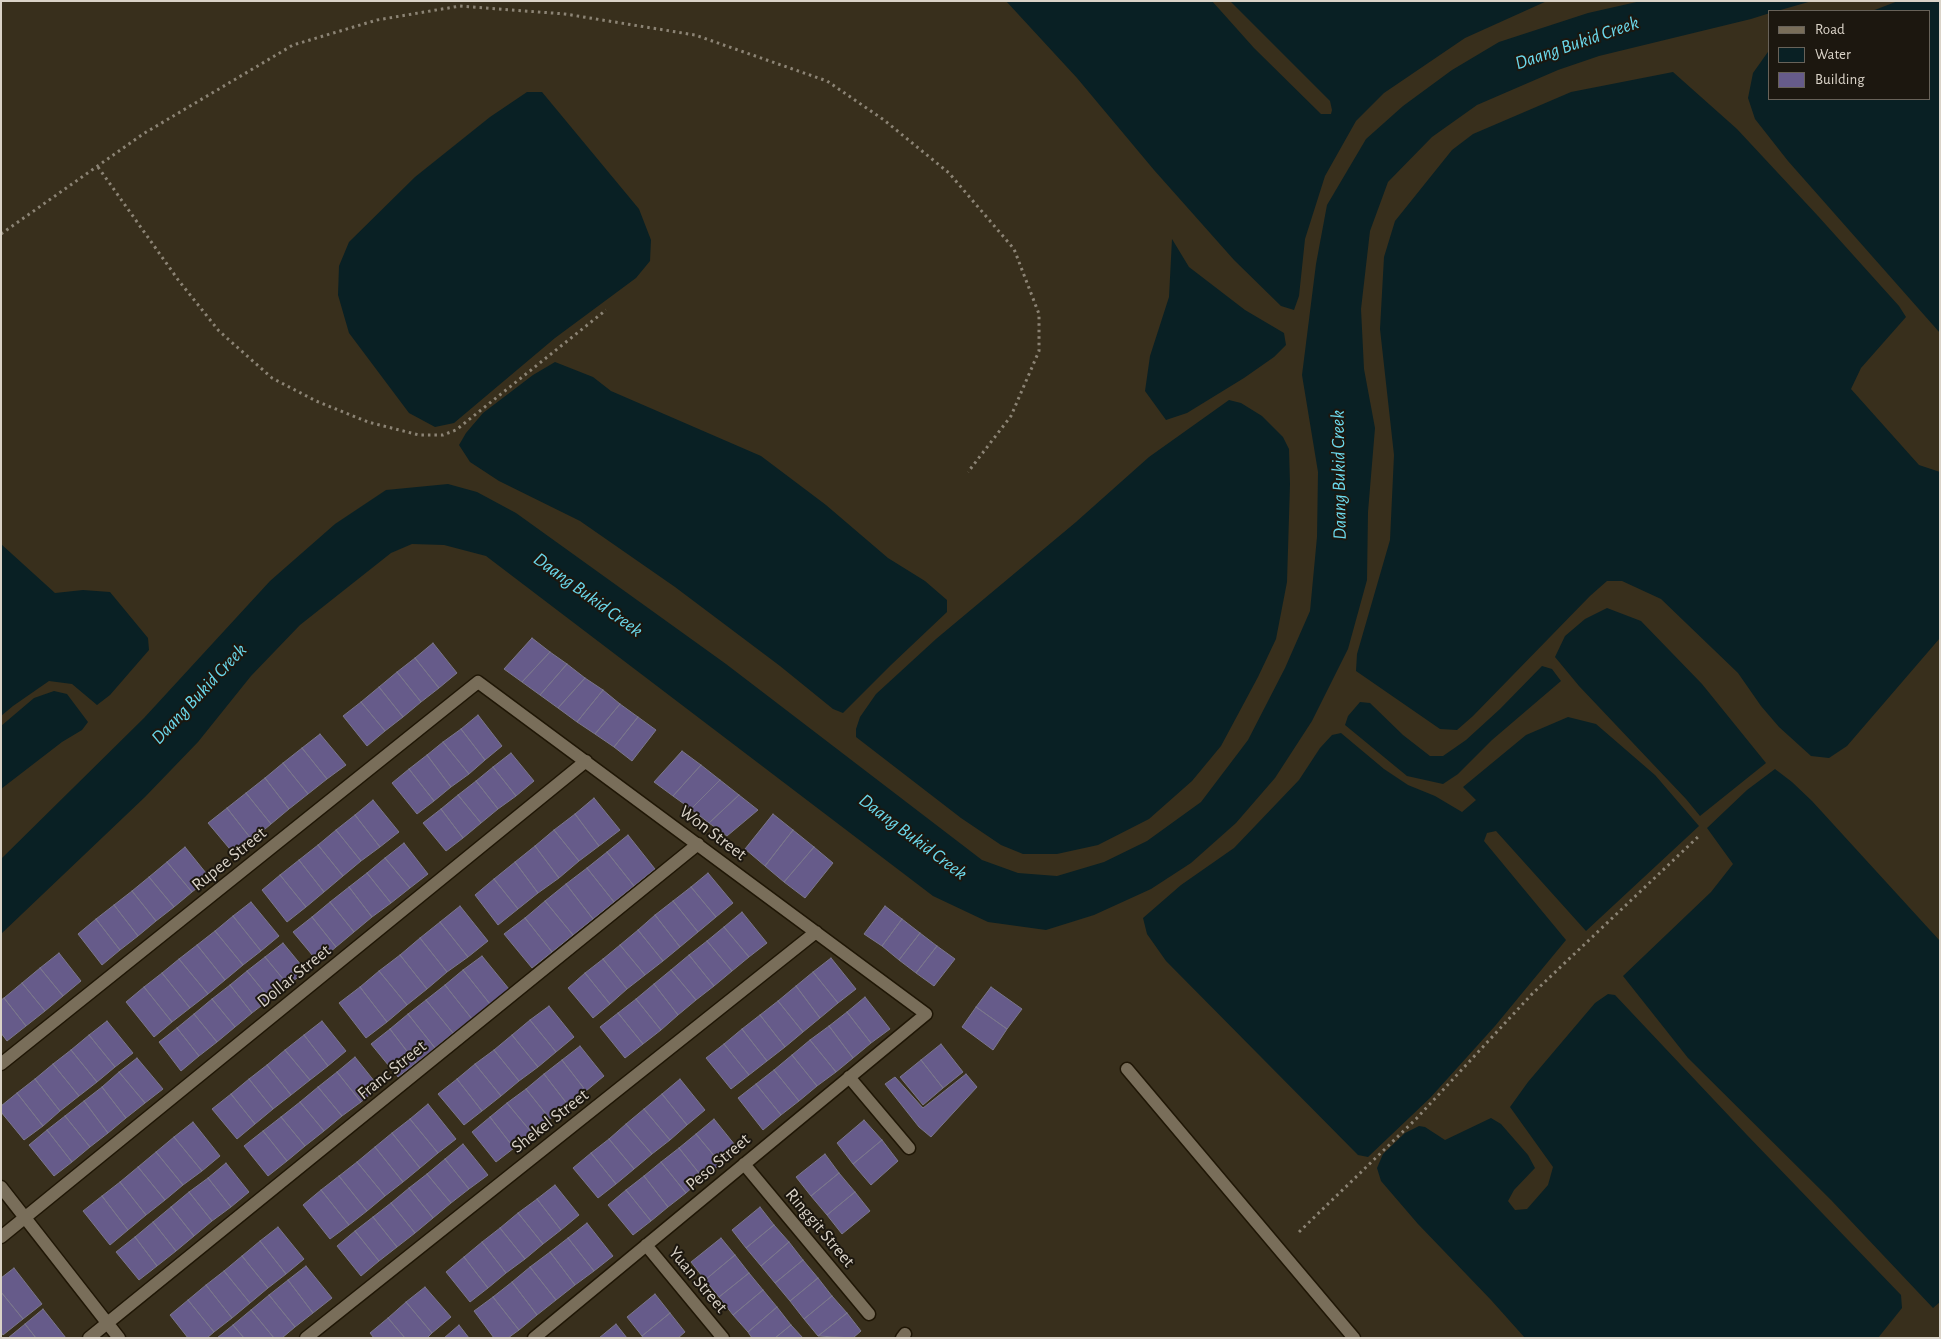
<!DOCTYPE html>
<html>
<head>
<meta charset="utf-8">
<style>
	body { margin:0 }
	#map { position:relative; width:1941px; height:1339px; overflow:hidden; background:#382f1c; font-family:"Alegreya Sans",sans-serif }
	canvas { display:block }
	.frame { position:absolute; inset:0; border:2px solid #dad3c8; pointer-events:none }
	.legend { position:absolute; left:1768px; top:10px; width:162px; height:90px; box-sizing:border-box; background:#1c170f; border:1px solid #686259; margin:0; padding:6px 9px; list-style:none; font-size:15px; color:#dad3c8 }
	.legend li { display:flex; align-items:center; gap:10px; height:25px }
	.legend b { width:25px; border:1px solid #686259 }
</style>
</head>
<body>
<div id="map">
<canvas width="1941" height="1339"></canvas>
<div class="frame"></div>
<ul class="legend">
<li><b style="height:6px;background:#796e5a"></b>Road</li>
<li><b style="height:14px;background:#092024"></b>Water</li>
<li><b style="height:14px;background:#665b8a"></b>Building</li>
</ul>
</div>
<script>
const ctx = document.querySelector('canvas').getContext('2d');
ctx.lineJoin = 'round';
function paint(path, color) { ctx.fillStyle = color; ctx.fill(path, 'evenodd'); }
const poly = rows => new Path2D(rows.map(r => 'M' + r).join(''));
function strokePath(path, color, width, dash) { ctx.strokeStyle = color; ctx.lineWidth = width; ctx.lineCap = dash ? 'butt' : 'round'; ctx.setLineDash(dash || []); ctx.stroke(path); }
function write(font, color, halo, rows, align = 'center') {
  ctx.font = font + ' "Alegreya Sans",sans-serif'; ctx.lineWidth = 4; ctx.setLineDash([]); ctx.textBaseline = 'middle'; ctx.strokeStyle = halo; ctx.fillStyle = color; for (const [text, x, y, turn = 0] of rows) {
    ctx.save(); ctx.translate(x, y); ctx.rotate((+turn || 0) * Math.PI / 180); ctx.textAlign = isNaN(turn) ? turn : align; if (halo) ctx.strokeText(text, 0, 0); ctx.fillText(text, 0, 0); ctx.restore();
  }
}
const water = poly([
	[1006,1,1212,1,1254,48,1321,114,1331,114,1332,110,1330,101,1230,1,1547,1,1465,38,1384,93,1356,121,1325,176,1305,239,1299,296,1294,310,1281,306,1234,260,1154,170,1077,78],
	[1641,1,1812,1,1777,11,1770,11,1770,13,1751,19,1599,56,1558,70,1477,105,1432,137,1388,182,1370,231,1361,309,1364,369,1375,428,1368,512,1367,580,1348,649,1312,721,1275,778,1236,823,1191,863,1151,889,1094,915,1046,930,988,922,933,896,486,556,444,545,412,544,391,553,300,625,251,676,198,742,145,797,1,934,1,859,144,718,270,581,335,524,386,490,448,484,477,492,516,513,726,664,982,860,1018,873,1057,876,1104,862,1147,841,1201,802,1248,740,1285,668,1310,611,1317,537,1318,472,1302,375,1316,264,1327,205,1366,139,1403,106,1452,70,1499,42,1588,13],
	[1898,1,1940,1,1940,333,1788,161,1755,119,1748,98,1753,73,1770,49,1770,99,1930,99,1930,11,1872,11],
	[1673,72,1737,129,1818,216,1899,306,1906,317,1861,368,1851,389,1919,465,1940,472,1940,638,1847,746,1829,758,1811,756,1779,727,1761,706,1738,673,1661,599,1622,581,1607,581,1590,596,1473,716,1457,730,1440,729,1356,671,1357,654,1390,540,1394,455,1380,329,1384,257,1395,221,1452,150,1473,134,1571,92],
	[527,92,542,92,639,209,651,240,650,261,636,278,555,338,454,423,435,427,409,413,349,333,338,295,339,266,349,242,415,177,490,117],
	[1172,239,1189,267,1245,310,1284,333,1286,345,1274,357,1244,378,1187,413,1166,420,1145,391,1150,356,1169,297],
	[555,362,593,377,611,391,761,456,826,505,888,558,925,581,947,600,947,612,891,665,843,713,833,709,780,666,675,587,580,521,499,481,470,462,459,445,466,433,483,413,533,375],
	[1229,400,1241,403,1262,416,1283,437,1289,449,1290,484,1287,582,1276,639,1258,677,1221,746,1192,781,1149,819,1098,845,1057,854,1023,854,1001,845,961,818,856,737,856,729,860,717,876,694,936,639,1076,522,1149,457],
	[1,544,55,593,83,590,110,592,148,638,149,650,110,695,97,705,72,684,49,681,13,706,1,716],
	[1607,608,1641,621,1702,684,1766,763,1700,816,1686,799,1579,686,1555,657,1565,636,1585,619],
	[1542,666,1552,669,1561,681,1492,740,1458,774,1443,784,1407,776,1345,725,1348,716,1360,702,1370,703,1403,735,1430,756,1443,756,1466,740,1500,709],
	[54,691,67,694,88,722,82,730,62,742,1,789,1,726,34,698],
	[1568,717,1596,724,1655,775,1699,826,1586,931,1496,831,1487,833,1484,841,1566,940,1495,1026,1430,1098,1368,1157,1358,1155,1166,961,1147,934,1143,918,1181,885,1234,848,1299,780,1320,748,1332,735,1341,733,1384,769,1408,785,1435,796,1462,812,1476,800,1463,787,1526,735],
	[1775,769,1792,782,1812,801,1940,941,1940,1302,1933,1308,1831,1200,1688,1058,1623,976,1711,892,1733,864,1707,828,1747,790],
	[1608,994,1615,995,1747,1135,1901,1295,1902,1308,1878,1338,1525,1338,1491,1300,1418,1224,1381,1181,1377,1168,1383,1154,1405,1133,1419,1126,1425,1127,1445,1140,1491,1118,1501,1124,1528,1155,1535,1168,1514,1190,1508,1201,1515,1210,1527,1209,1548,1185,1553,1167,1510,1107,1528,1082,1595,1003]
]);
const building = poly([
	[532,638,550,652,522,682,504,669,532,638],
	[433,643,457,673,439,688,415,658,433,643],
	[550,652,567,664,540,695,522,682,550,652],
	[415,658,439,688,421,702,397,672,415,658],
	[567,664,585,678,558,708,540,695,567,664],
	[397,672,421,702,403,717,379,687,397,672],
	[585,678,603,690,577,722,558,708,585,678],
	[379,687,403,717,385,731,361,702,379,687],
	[603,690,620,704,595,734,577,722,603,690],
	[361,702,385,731,367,746,343,716,361,702],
	[620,704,638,717,614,747,595,734,620,704],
	[478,715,502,746,485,760,461,729,478,715],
	[638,717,656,730,632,761,614,747,638,717],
	[461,729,485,760,469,774,443,742,461,729],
	[320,734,346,765,327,779,302,748,320,734],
	[443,742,469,774,451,787,427,755,443,742],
	[302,748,327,779,308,794,283,763,302,748],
	[682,751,701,765,673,796,654,782,682,751],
	[511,753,534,781,516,796,493,767,511,753],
	[427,755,451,787,434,801,409,769,427,755],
	[283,763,308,794,289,809,265,778,283,763],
	[701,765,720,780,691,809,673,796,701,765],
	[493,767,516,796,498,809,476,781,493,767],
	[409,769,434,801,417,814,392,783,409,769],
	[265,778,289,809,271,824,246,793,265,778],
	[720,780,739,795,709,823,691,809,720,780],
	[476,781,498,809,481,823,458,795,476,781],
	[246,793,271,824,252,840,227,808,246,793],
	[458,795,481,823,463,838,441,809,458,795],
	[739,795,758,810,727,836,709,823,739,795],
	[594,798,620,830,599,846,575,814,594,798],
	[373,800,399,832,380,847,355,815,373,800],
	[227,808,252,840,234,854,208,823,227,808],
	[441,809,463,838,446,851,423,823,441,809],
	[575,814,599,846,579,861,554,830,575,814],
	[773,814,793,830,765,866,745,849,773,814],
	[355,815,380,847,361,861,336,830,355,815],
	[336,830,361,861,343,876,318,845,336,830],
	[554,830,579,861,559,878,535,846,554,830],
	[793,830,814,847,784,882,765,866,793,830],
	[628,835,655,869,634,886,607,852,628,835],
	[404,843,428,874,410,888,385,858,404,843],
	[318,845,343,876,324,892,299,860,318,845],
	[535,846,559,878,538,893,515,862,535,846],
	[185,847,210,878,192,892,167,862,185,847],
	[814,847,833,863,805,898,784,882,814,847],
	[607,852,634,886,614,902,587,868,607,852],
	[385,858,410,888,391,903,367,873,385,858],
	[299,860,324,892,306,907,280,875,299,860],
	[167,862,192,892,174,907,149,877,167,862],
	[515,862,538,893,518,909,494,879,515,862],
	[587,868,614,902,593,919,566,884,587,868],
	[367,873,391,903,372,917,349,887,367,873],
	[708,873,733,903,716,917,691,887,708,873],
	[280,875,306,907,287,922,262,890,280,875],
	[149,877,174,907,156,921,132,891,149,877],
	[494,879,518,909,498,925,475,895,494,879],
	[566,884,593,919,573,935,545,901,566,884],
	[349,887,372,917,354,932,330,902,349,887],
	[691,887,716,917,698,932,673,901,691,887],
	[132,891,156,921,138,936,114,905,132,891],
	[545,901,573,935,552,952,525,918,545,901],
	[673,901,698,932,680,947,655,915,673,901],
	[251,902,279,936,261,951,233,916,251,902],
	[330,902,354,932,336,947,312,917,330,902],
	[114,905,138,936,120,950,96,919,114,905],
	[460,906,488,941,468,957,440,922,460,906],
	[885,906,902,919,882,946,864,934,885,906],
	[742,912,767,943,749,957,724,927,742,912],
	[655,915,680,947,663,961,638,930,655,915],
	[233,916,261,951,243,965,215,931,233,916],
	[312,917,336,947,318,962,293,932,312,917],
	[525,918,552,952,532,968,504,934,525,918],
	[96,919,120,950,102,965,78,934,96,919],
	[902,919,920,933,899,960,882,946,902,919],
	[440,922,468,957,447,972,420,938,440,922],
	[724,927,749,957,732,971,707,941,724,927],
	[638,930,663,961,645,975,620,945,638,930],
	[215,931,243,965,225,980,197,945,215,931],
	[920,933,937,946,916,973,899,960,920,933],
	[420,938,447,972,427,989,400,955,420,938],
	[707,941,732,971,714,986,689,955,707,941],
	[283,943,306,971,288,985,265,957,283,943],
	[197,945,225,980,208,994,179,959,197,945],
	[620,945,645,975,627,989,603,959,620,945],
	[937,946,955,959,934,986,916,973,937,946],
	[59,953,81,981,63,996,40,968,59,953],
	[400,955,427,989,407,1005,379,971,400,955],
	[689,955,714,986,696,1000,671,970,689,955],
	[482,956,509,989,490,1004,463,970,482,956],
	[265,957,288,985,270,999,247,971,265,957],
	[831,958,856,989,838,1003,813,972,831,958],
	[179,959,208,994,190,1008,162,973,179,959],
	[603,959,627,989,610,1004,585,973,603,959],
	[40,968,63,996,45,1011,22,983,40,968],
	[463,970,490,1004,472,1019,445,985,463,970],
	[671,970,696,1000,678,1015,654,984,671,970],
	[247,971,270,999,252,1013,230,985,247,971],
	[379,971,407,1005,387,1022,360,987,379,971],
	[813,972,838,1003,820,1018,796,986,813,972],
	[162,973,190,1008,172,1022,144,987,162,973],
	[585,973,610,1004,593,1018,568,988,585,973],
	[22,983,45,1011,26,1026,4,998,22,983],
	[654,984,678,1015,661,1030,636,999,654,984],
	[230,985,252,1013,235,1027,212,999,230,985],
	[445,985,472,1019,453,1033,426,1000,445,985],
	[796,986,820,1018,803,1032,778,1001,796,986],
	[144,987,172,1022,154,1037,126,1002,144,987],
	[360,987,387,1022,366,1038,339,1003,360,987],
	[991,987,1022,1009,1007,1029,976,1007,991,987],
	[865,997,890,1029,871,1043,847,1012,865,997],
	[4,998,26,1026,7,1041,1,1033,1,1000,4,998],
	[212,999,235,1027,217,1042,194,1014,212,999],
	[636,999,661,1030,643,1044,618,1013,636,999],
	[426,1000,453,1033,435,1048,408,1014,426,1000],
	[778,1001,803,1032,785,1047,760,1015,778,1001],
	[549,1006,574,1037,556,1052,530,1020,549,1006],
	[976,1007,1007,1029,993,1050,962,1027,976,1007],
	[847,1012,871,1043,853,1058,829,1026,847,1012],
	[618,1013,643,1044,625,1058,600,1027,618,1013],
	[194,1014,217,1042,199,1056,177,1028,194,1014],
	[408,1014,435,1048,416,1063,390,1029,408,1014],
	[760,1015,785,1047,767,1061,742,1029,760,1015],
	[530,1020,556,1052,538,1067,512,1035,530,1020],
	[107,1021,133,1053,115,1067,89,1035,107,1021],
	[322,1021,346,1051,328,1066,304,1035,322,1021],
	[829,1026,853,1058,836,1072,810,1040,829,1026],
	[177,1028,199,1056,181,1071,159,1042,177,1028],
	[390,1029,416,1063,398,1077,371,1044,390,1029],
	[742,1029,767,1061,749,1075,724,1044,742,1029],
	[89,1035,115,1067,97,1082,71,1050,89,1035],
	[304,1035,328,1066,310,1080,285,1050,304,1035],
	[512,1035,538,1067,519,1081,494,1050,512,1035],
	[810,1040,836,1072,817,1086,792,1055,810,1040],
	[724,1044,749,1075,731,1089,706,1058,724,1044],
	[941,1044,963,1072,943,1088,921,1060,941,1044],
	[580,1046,604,1076,586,1091,562,1060,580,1046],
	[71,1050,97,1082,79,1096,53,1064,71,1050],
	[285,1050,310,1080,291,1095,267,1065,285,1050],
	[494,1050,519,1081,501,1096,475,1064,494,1050],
	[792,1055,817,1086,799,1101,774,1070,792,1055],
	[355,1057,379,1087,361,1102,337,1072,355,1057],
	[137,1058,163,1089,145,1103,119,1072,137,1058],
	[562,1060,586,1091,568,1105,544,1074,562,1060],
	[921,1060,943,1088,923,1105,900,1077,921,1060],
	[53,1064,79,1096,60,1111,35,1079,53,1064],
	[475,1064,501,1096,482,1111,457,1079,475,1064],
	[267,1065,291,1095,273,1109,249,1079,267,1065],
	[774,1070,799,1101,781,1115,756,1084,774,1070],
	[119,1072,145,1103,126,1118,102,1087,119,1072],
	[337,1072,361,1102,342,1116,318,1087,337,1072],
	[544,1074,568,1105,550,1119,526,1089,544,1074],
	[966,1074,977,1087,931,1137,919,1127,885,1084,895,1077,923,1108,966,1074],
	[35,1079,60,1111,43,1126,17,1093,35,1079],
	[249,1079,273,1109,255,1124,231,1094,249,1079],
	[457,1079,482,1111,464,1125,438,1094,457,1079],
	[680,1079,705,1110,687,1125,662,1094,680,1079],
	[756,1084,781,1115,763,1130,738,1098,756,1084],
	[102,1087,126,1118,108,1133,84,1101,102,1087],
	[318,1087,342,1116,324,1131,300,1102,318,1087],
	[526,1089,550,1119,532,1133,507,1103,526,1089],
	[17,1093,43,1126,24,1140,1,1112,1,1106,17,1093],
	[231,1094,255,1124,237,1139,212,1109,231,1094],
	[662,1094,687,1125,670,1140,644,1109,662,1094],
	[84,1101,108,1133,90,1147,65,1116,84,1101],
	[300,1102,324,1131,305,1146,281,1117,300,1102],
	[507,1103,532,1133,514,1148,490,1117,507,1103],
	[428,1104,456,1139,438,1153,410,1119,428,1104],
	[644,1109,670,1140,652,1154,626,1124,644,1109],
	[65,1116,90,1147,72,1162,47,1130,65,1116],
	[281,1117,305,1146,287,1161,263,1131,281,1117],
	[490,1117,514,1148,496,1162,472,1132,490,1117],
	[410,1119,438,1153,420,1168,392,1133,410,1119],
	[714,1119,739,1150,721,1164,696,1134,714,1119],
	[864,1120,882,1140,853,1164,837,1143,864,1120],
	[193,1122,220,1156,202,1171,174,1137,193,1122],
	[626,1124,652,1154,634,1169,609,1139,626,1124],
	[47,1130,72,1162,54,1176,29,1145,47,1130],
	[263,1131,287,1161,268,1176,244,1146,263,1131],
	[392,1133,420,1168,403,1182,375,1147,392,1133],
	[696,1134,721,1164,703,1178,679,1148,696,1134],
	[174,1137,202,1171,183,1185,156,1152,174,1137],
	[609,1139,634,1169,616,1184,591,1153,609,1139],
	[882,1140,898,1161,871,1185,853,1164,882,1140],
	[463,1144,488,1175,469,1189,445,1159,463,1144],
	[375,1147,403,1182,385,1196,357,1162,375,1147],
	[679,1148,703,1178,686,1193,661,1162,679,1148],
	[156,1152,183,1185,165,1200,138,1167,156,1152],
	[591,1153,616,1184,598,1198,573,1168,591,1153],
	[825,1154,839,1173,811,1196,796,1177,825,1154],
	[445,1159,469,1189,451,1203,427,1174,445,1159],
	[357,1162,385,1196,367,1211,339,1176,357,1162],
	[661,1162,686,1193,668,1207,644,1176,661,1162],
	[226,1163,249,1192,231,1207,208,1178,226,1163],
	[138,1167,165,1200,146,1215,120,1182,138,1167],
	[839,1173,855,1192,827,1215,811,1196,839,1173],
	[427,1174,451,1203,433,1218,409,1188,427,1174],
	[339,1176,367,1211,349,1225,321,1190,339,1176],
	[644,1176,668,1207,651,1221,626,1190,644,1176],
	[208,1178,231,1207,212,1221,189,1192,208,1178],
	[120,1182,146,1215,128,1230,102,1196,120,1182],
	[555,1185,579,1215,561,1230,537,1199,555,1185],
	[409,1188,433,1218,415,1233,391,1203,409,1188],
	[321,1190,349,1225,330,1239,303,1205,321,1190],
	[626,1190,651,1221,633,1235,608,1205,626,1190],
	[189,1192,212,1221,194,1236,171,1207,189,1192],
	[855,1192,870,1211,842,1234,827,1215,855,1192],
	[102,1196,128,1230,110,1245,83,1211,102,1196],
	[537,1199,561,1230,543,1244,518,1213,537,1199],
	[391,1203,415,1233,397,1247,373,1217,391,1203],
	[171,1207,194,1236,176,1251,153,1222,171,1207],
	[760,1207,774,1225,746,1248,732,1230,760,1207],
	[518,1213,543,1244,525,1259,500,1228,518,1213],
	[373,1217,397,1247,379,1261,355,1231,373,1217],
	[153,1222,176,1251,157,1266,135,1237,153,1222],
	[587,1223,613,1256,594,1271,568,1238,587,1223],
	[774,1225,789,1242,761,1266,746,1248,774,1225],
	[278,1227,304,1259,286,1274,260,1241,278,1227],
	[500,1228,525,1259,506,1273,482,1242,500,1228],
	[355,1231,379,1261,361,1276,337,1246,355,1231],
	[135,1237,157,1266,139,1280,116,1252,135,1237],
	[568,1238,594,1271,575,1285,550,1252,568,1238],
	[721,1238,735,1255,705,1280,691,1262,721,1238],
	[260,1241,286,1274,268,1288,242,1256,260,1241],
	[482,1242,506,1273,488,1288,464,1257,482,1242],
	[789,1242,803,1260,775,1283,761,1266,789,1242],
	[550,1252,575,1285,556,1300,530,1267,550,1252],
	[735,1255,749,1273,719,1297,705,1280,735,1255],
	[242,1256,268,1288,250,1303,224,1271,242,1256],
	[464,1257,488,1288,470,1302,446,1272,464,1257],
	[803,1260,818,1278,790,1301,775,1283,803,1260],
	[306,1266,332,1298,313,1313,288,1280,306,1266],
	[530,1267,556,1300,537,1315,512,1282,530,1267],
	[14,1268,42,1304,23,1319,1,1292,1,1278,14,1268],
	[224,1271,250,1303,232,1318,206,1285,224,1271],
	[749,1273,763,1290,733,1315,719,1297,749,1273],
	[818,1278,832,1296,804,1319,790,1301,818,1278],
	[288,1280,313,1313,295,1327,269,1295,288,1280],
	[512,1282,537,1315,519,1330,493,1297,512,1282],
	[206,1285,232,1318,214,1332,188,1300,206,1285],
	[425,1287,451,1317,432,1333,406,1302,425,1287],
	[763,1290,777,1307,748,1332,733,1315,763,1290],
	[1,1292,23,1319,3,1335,1,1332,1,1292],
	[655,1294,670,1313,642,1336,627,1317,655,1294],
	[269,1295,295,1327,282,1338,274,1338,251,1310,269,1295],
	[832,1296,847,1313,818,1336,804,1319,832,1296],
	[493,1297,519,1330,508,1338,494,1338,474,1311,493,1297],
	[188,1300,214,1332,207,1338,188,1338,170,1315,188,1300],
	[406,1302,432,1333,427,1338,405,1338,388,1318,406,1302],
	[777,1307,791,1325,775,1338,752,1338,748,1332,777,1307],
	[43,1309,66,1338,36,1338,25,1324,43,1309],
	[251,1310,274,1338,244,1338,233,1325,251,1310],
	[670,1313,685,1332,678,1338,643,1338,642,1336,670,1313],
	[847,1313,861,1331,853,1338,818,1336,847,1313],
	[388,1318,405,1338,374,1338,370,1333,388,1318],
	[25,1324,36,1338,8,1338,25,1324],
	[616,1324,627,1338,599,1338,616,1324],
	[233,1325,244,1338,217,1338,233,1325],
	[459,1325,469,1338,444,1338,459,1325],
	[791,1325,803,1338,775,1338,791,1325]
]);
const path = poly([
	[98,167,179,281,219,331,272,378,316,401,368,422,419,435,443,435,456,430,606,310],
	[1,234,143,134,293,45,377,20,460,6,565,14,695,35,827,81,884,120,949,173,1014,249,1039,314,1039,351,1011,416,968,472],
	[1299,1232,1416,1119,1532,994,1700,835]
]);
const minor = poly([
	[1,1064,478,682,926,1014,534,1338],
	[1127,1069,1354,1338],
	[849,1077,909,1148],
	[744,1164,869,1314],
	[1,1187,119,1338],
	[1,1237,586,761],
	[646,1245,723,1338],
	[89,1338,698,844],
	[306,1338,816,932],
	[902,1338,905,1334]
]);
const streetNames = [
	["Won Street",713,833,37],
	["Rupee Street",229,859,-39],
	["Dollar Street",294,976,-39],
	["Franc Street",392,1070,-39],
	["Shekel Street",550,1121,-38],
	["Peso Street",718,1162,-40],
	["Ringgit Street",820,1228,50],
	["Yuan Street",698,1280,50]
];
const waterNames = [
	["Daang Bukid Creek",1577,43,-19],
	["Daang Bukid Creek",1339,475,-91],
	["Daang Bukid Creek",588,595,36],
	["Daang Bukid Creek",199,694,-47],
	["Daang Bukid Creek",913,837,37]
];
paint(water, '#092024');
paint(building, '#665b8a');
strokePath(building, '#7b778d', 1);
strokePath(minor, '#1f1605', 15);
strokePath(path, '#8c8475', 3, [2.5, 4]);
strokePath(minor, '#796e5a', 12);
write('18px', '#dad3c8', '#1c170f', streetNames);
write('italic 19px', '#6bd9ec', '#1c170f', waterNames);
</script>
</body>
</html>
